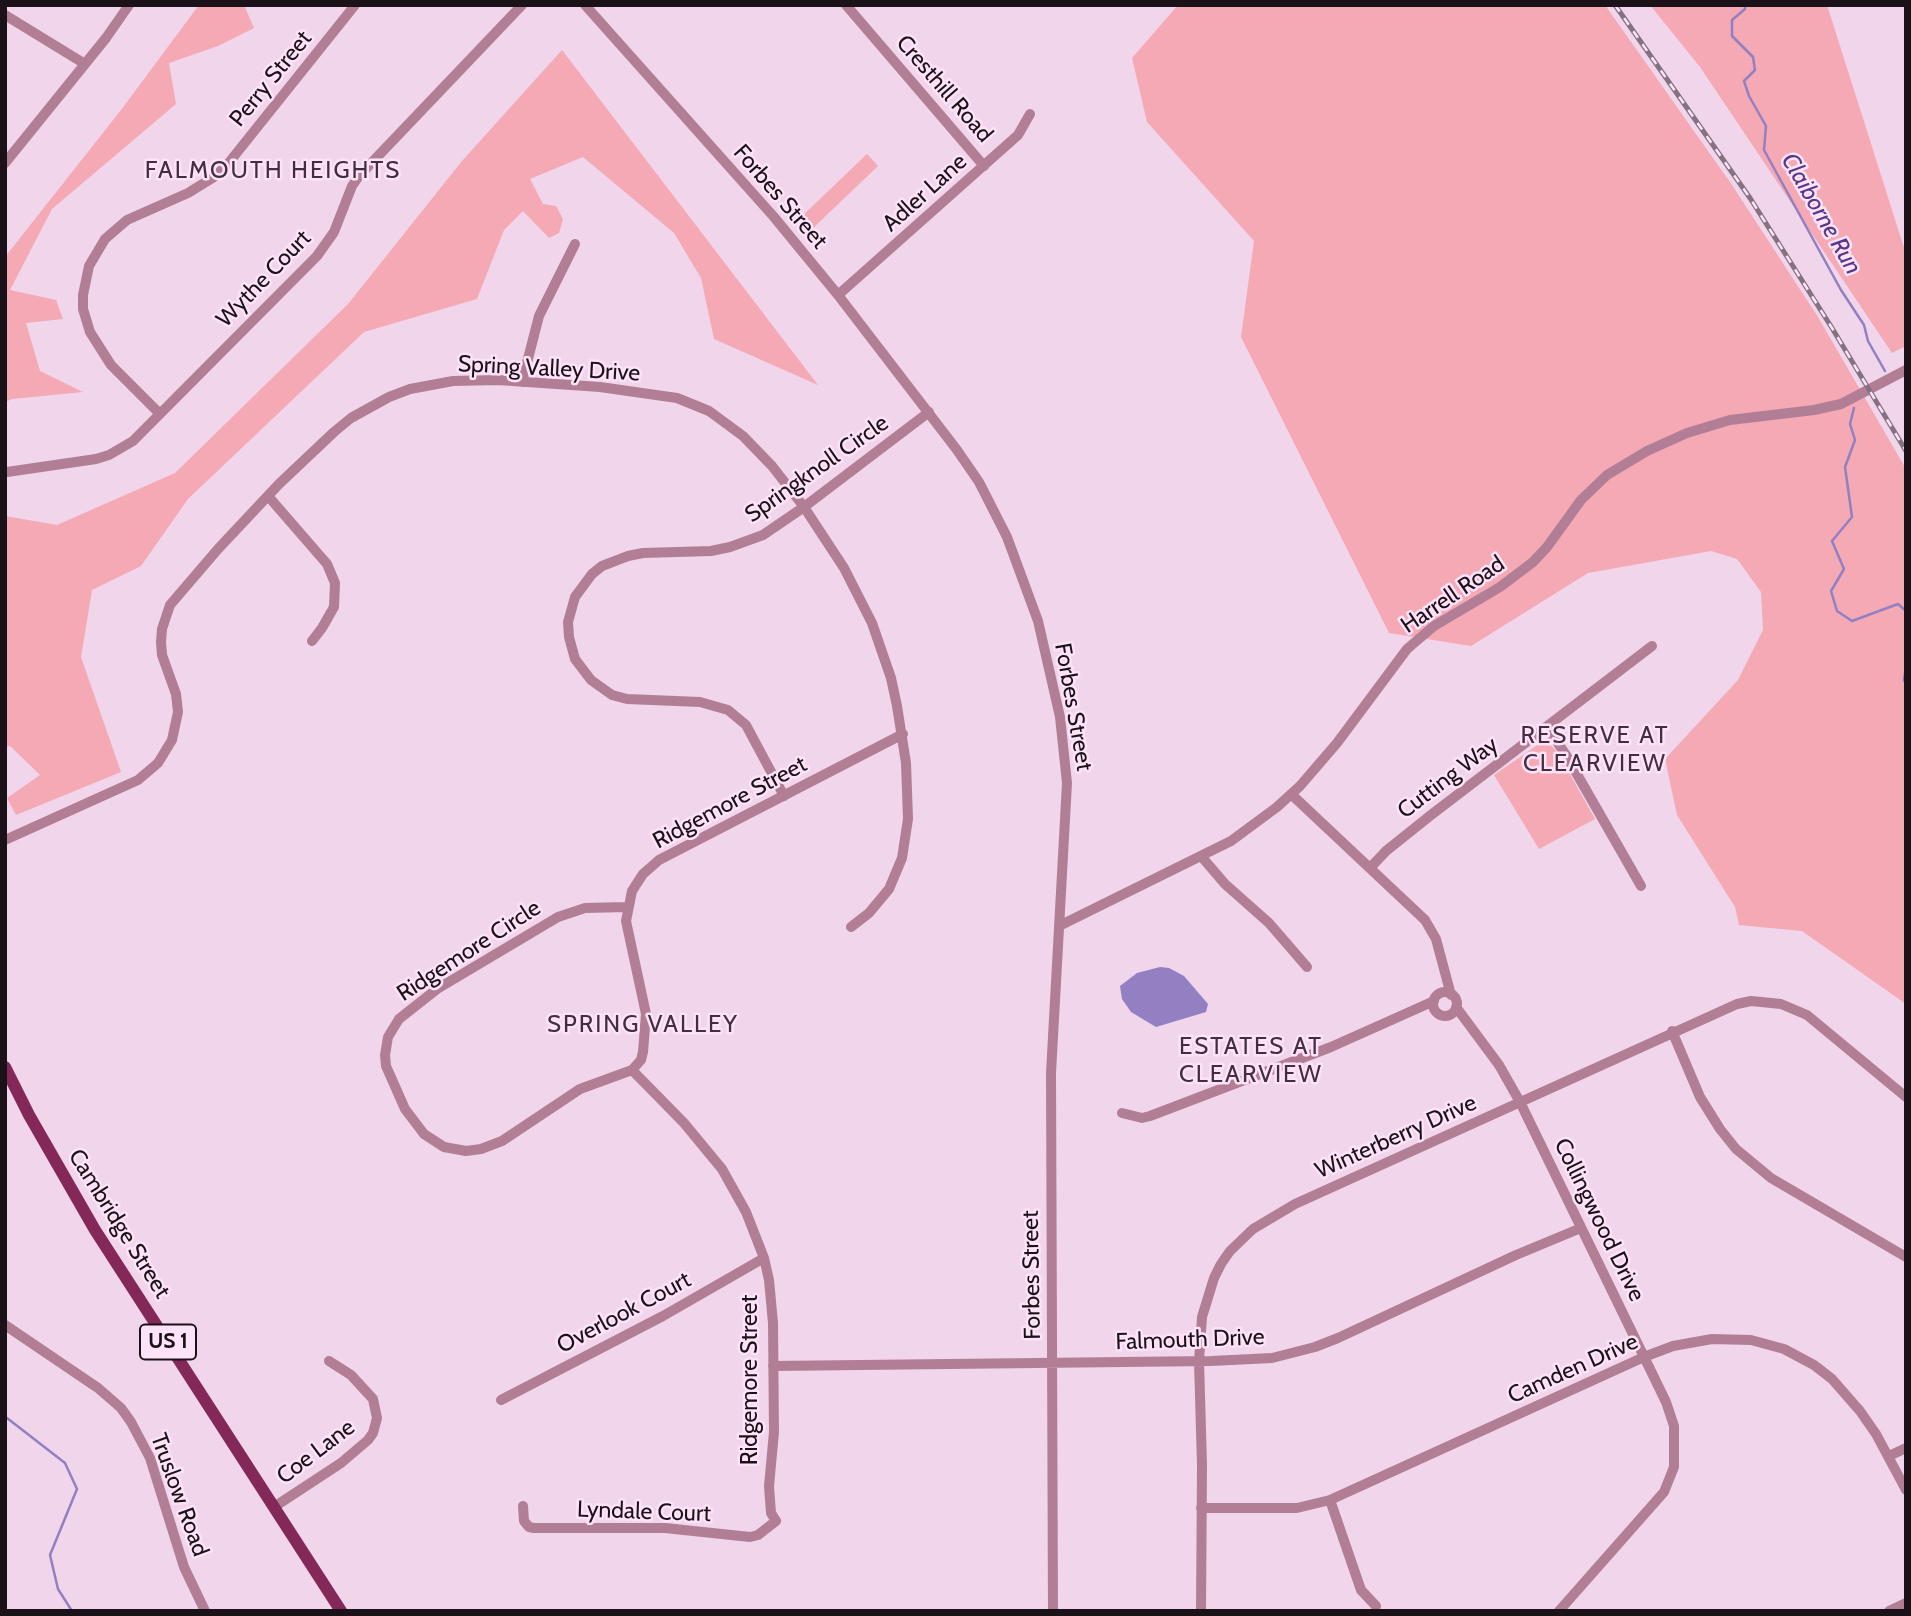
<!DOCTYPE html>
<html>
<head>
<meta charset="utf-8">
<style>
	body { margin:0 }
	#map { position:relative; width:1911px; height:1616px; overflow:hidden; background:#f0d5eb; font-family:Cabin,sans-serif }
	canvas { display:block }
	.frame { position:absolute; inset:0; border:7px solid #1b1219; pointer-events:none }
</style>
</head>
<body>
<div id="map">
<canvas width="1911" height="1616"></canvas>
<div class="frame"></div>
</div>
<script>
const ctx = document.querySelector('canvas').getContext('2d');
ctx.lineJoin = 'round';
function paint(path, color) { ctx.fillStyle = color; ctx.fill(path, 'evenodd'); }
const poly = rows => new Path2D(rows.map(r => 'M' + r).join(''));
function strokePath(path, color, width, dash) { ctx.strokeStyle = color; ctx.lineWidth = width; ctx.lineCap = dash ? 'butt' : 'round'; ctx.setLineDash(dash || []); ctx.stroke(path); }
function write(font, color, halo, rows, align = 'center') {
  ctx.font = font + ' Cabin,sans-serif'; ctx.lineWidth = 5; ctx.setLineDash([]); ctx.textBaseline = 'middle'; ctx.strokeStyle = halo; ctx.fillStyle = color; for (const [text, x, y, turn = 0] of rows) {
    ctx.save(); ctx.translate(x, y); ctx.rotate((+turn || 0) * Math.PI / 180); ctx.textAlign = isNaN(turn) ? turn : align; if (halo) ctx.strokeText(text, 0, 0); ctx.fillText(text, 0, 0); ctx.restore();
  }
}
const green = poly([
	[199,5,244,5,254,28,218,46,169,63,176,104,52,209,10,290,56,300,63,319,26,323,40,371,83,392,12,399,5,402,5,257,121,110],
	[1178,5,1605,5,1732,185,1818,317,1906,469,1906,1004,1802,931,1739,925,1735,907,1677,815,1665,759,1738,680,1763,630,1761,592,1737,559,1711,551,1588,573,1471,646,1389,633,1241,337,1254,241,1147,122,1132,58],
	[1650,5,1827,5,1906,254,1906,346,1892,353,1700,67],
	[562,50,818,385,714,339,701,278,674,233,583,157,530,179,543,204,556,206,563,219,559,233,549,238,523,211,504,230,477,299,364,332,188,499,141,566,92,590,81,657,121,772,16,815,7,798,40,775,10,746,5,747,5,516,57,525,175,473,348,304,462,161],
	[867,154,878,166,810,231,799,219],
	[1539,744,1549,744,1557,751,1595,819,1539,849,1494,775]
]);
const water = poly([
	[1160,967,1169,968,1184,976,1208,1004,1206,1012,1156,1027,1131,1012,1122,999,1120,986,1137,973]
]);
const stream = poly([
	[1745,5,1745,9,1732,20,1732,36,1753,57,1755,70,1744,81,1749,96,1766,126,1764,150,1841,290,1864,325,1868,341,1885,371],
	[1854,408,1850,424,1855,440,1845,467,1852,517,1832,541,1844,569,1831,591,1837,611,1852,621,1898,604,1906,611],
	[1906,666,1904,680,1906,684],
	[7,1418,65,1463,77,1489,50,1555,58,1589,72,1611]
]);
const minor = poly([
	[585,5,774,217,838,295,957,450,979,482,1007,537,1038,621,1060,717,1067,783,1051,1073,1053,1611],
	[846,5,984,166],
	[5,15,85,64],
	[5,163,106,38,129,5],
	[838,295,1018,135,1030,114],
	[522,382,539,316,575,244],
	[160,414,111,365,90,332,83,309,83,295,89,266,105,239,127,220,188,193,214,177,227,165,355,5],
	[7,472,96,459,109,455,133,441,317,256,334,232,352,186,359,176,522,5],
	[268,496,327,564,335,583,334,607,322,628,312,641],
	[1547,727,1566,755,1641,886],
	[1291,794,1425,920,1436,939,1451,995],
	[784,796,746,725,728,710,700,702,627,699,612,695,591,680,575,659,569,637,568,622,575,597,592,574,602,566,628,556,643,553,711,551,730,547,763,535,804,507,929,412],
	[5,840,138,780,158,763,172,740,178,712,176,694,162,655,161,642,162,629,170,605,218,549,279,484,334,432,351,418,389,397,410,389,453,381,498,380,600,387,677,398,709,411,743,436,772,466,804,507,844,568,872,623,891,678,897,706,906,763,908,819,902,858,889,889,869,913,851,927],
	[1201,856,1225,884,1269,923,1307,967],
	[1370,868,1386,851,1431,815,1652,646],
	[627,907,585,908,558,917,437,989,399,1019,388,1037,385,1055,386,1066,405,1109,424,1134,444,1147,466,1151,481,1149,502,1141,580,1089,632,1070,641,1060,643,1052,646,1014,626,921,632,891,643,874,659,860,903,734],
	[1059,926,1231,841,1277,807,1300,786,1337,743,1407,649,1434,626,1500,587,1533,562,1547,547,1581,500,1607,475,1647,451,1687,433,1730,420,1814,410,1841,404,1906,370],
	'1433 1004a12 12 0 1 1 24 0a12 12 0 1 1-24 0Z',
	[1456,1007,1499,1065,1520,1102,1666,1402,1674,1426,1674,1467,1664,1492,1559,1611],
	[1672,1031,1700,1097,1720,1129,1736,1149,1771,1178,1906,1257],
	[1122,1113,1142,1118,1150,1116,1331,1047,1434,1001],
	[5,1325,98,1388,121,1408,131,1422,150,1458,184,1567,205,1611],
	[773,1366,1211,1361,1272,1358,1315,1347,1338,1338,1516,1255,1581,1228],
	[501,1400,663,1316,764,1258],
	[1889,1456,1906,1448],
	[1330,1500,1361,1590,1376,1606],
	[523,1506,524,1521,529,1527,534,1528,665,1528,750,1537,758,1535,776,1521,771,1513,769,1486,774,1432,773,1323,769,1280,764,1258,746,1212,722,1169,684,1123,632,1070],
	[274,1507,341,1463,368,1440,373,1433,377,1418,373,1399,351,1375,329,1361],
	[1201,1508,1297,1508,1330,1500,1644,1357,1673,1346,1712,1339,1751,1340,1784,1349,1814,1365,1832,1379,1860,1411,1876,1434,1906,1490],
	[1201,1611,1202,1465,1199,1361,1202,1317,1214,1278,1221,1264,1230,1251,1253,1229,1295,1204,1737,1004,1751,1001,1781,1004,1807,1015,1906,1097],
	[1889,1611,1906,1603]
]);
const major = poly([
	[5,1067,29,1115,95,1230,341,1611]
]);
const rail = poly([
	[1615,5,1750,198,1832,328,1906,451]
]);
const shields = [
	[168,1342,56]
];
const shieldNames = [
	["US 1",168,1342]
];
const streetNames = [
	["Perry Street",271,79,-51],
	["Cresthill Road",944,89,49],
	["Adler Lane",925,193,-42],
	["Forbes Street",780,197,49],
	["Wythe Court",264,279,-46],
	["Spring Valley Drive",549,369,3],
	["Springknoll Circle",817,469,-35],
	["Harrell Road",1453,595,-34],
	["Forbes Street",1073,707,80],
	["Cutting Way",1448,778,-37],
	["Ridgemore Street",730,803,-28],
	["Ridgemore Circle",469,951,-33],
	["Winterberry Drive",1396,1137,-24],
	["Collingwood Drive",1599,1220,64],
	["Cambridge Street",119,1224,58],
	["Forbes Street",1032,1275,-91],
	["Overlook Court",624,1313,-28],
	["Falmouth Drive",1190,1340,-2],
	["Camden Drive",1573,1369,-24],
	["Ridgemore Street",750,1380,-90],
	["Coe Lane",316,1452,-37],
	["Truslow Road",179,1495,70],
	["Lyndale Court",644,1512,2]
];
const neighbourhoodNames = [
	["FALMOUTH HEIGHTS",273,171],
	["RESERVE AT",1595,736],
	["CLEARVIEW",1595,764],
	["SPRING VALLEY",643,1025],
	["ESTATES AT",1251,1047],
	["CLEARVIEW",1251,1075]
];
const waterNames = [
	["Claiborne Run",1821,214,60]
];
paint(green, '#f4a9b5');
paint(water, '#9280c2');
strokePath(stream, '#9280c2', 2.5);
strokePath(minor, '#b27e95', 10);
strokePath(major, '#832859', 12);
strokePath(rail, '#847280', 5);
strokePath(rail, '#fde2f8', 2.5, [8]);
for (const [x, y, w] of shields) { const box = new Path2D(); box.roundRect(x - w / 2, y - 17.5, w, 35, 5); ctx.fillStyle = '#fde2f8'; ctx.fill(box); strokePath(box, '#1b1219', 2); }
write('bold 21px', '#1b1219', null, shieldNames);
write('23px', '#1b1219', '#fde2f8', streetNames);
ctx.letterSpacing = '2px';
write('24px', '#422e3f', '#fde2f8', neighbourhoodNames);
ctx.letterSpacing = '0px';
write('italic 24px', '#543989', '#fde2f8', waterNames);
</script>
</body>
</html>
